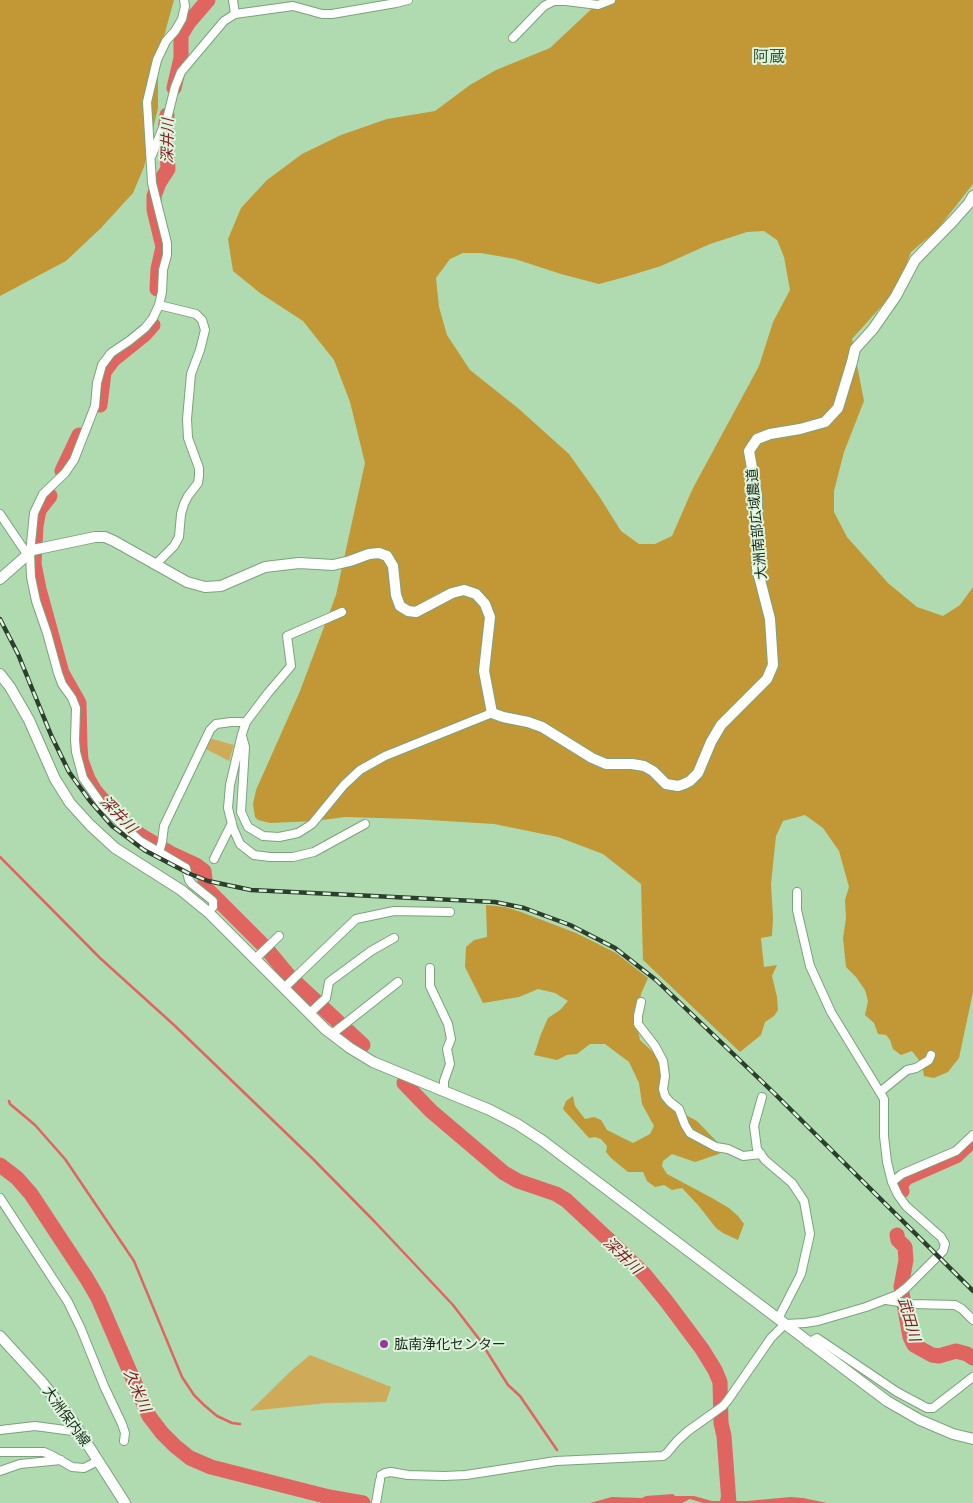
<!DOCTYPE html>
<html>
<head>
<meta charset="utf-8">
<style>
	body { margin:0 }
	canvas { display:block; background:#b0dab0 }
</style>
</head>
<body>
<canvas width="973" height="1503"></canvas>
<script>
const ctx = document.querySelector('canvas').getContext('2d');
ctx.lineJoin = 'round';
function paint(path, color) { ctx.fillStyle = color; ctx.fill(path, 'evenodd'); }
const poly = rows => new Path2D(rows.map(r => 'M' + r).join(''));
function strokePath(path, color, width, dash) { ctx.strokeStyle = color; ctx.lineWidth = width; ctx.lineCap = dash ? 'butt' : 'round'; ctx.setLineDash(dash || []); ctx.stroke(path); }
function write(font, color, halo, rows, align = 'center') {
  ctx.font = font + ' Georgia,"Noto Sans JP",serif'; ctx.lineWidth = 4; ctx.setLineDash([]); ctx.textBaseline = 'middle'; ctx.strokeStyle = halo; ctx.fillStyle = color; for (const [text, x, y, turn = 0] of rows) {
    ctx.save(); ctx.translate(x, y); ctx.rotate((+turn || 0) * Math.PI / 180); ctx.textAlign = isNaN(turn) ? turn : align; if (halo) ctx.strokeText(text, 0, 0); ctx.fillText(text, 0, 0); ctx.restore();
  }
}
const green = poly([
	[209,738,234,745,229,761,204,748],
	[310,1355,391,1387,386,1402,327,1403,250,1411,292,1370]
]);
const forest = poly([
	[0,0,174,0,158,58,158,108,144,167,133,193,101,228,66,261,0,296],
	[601,0,973,0,973,184,937,230,911,252,901,278,887,300,852,339,864,401,844,452,834,491,834,512,847,537,888,583,917,607,943,616,960,605,973,587,973,992,959,1058,948,1072,934,1078,924,1076,922,1064,912,1051,901,1055,893,1049,890,1040,886,1035,878,1034,874,1023,865,1015,868,1001,865,990,856,977,846,967,843,938,846,918,845,900,849,887,839,851,823,828,805,815,783,821,776,836,771,884,773,918,772,936,761,938,764,967,777,965,772,976,777,997,778,1010,774,1016,765,1022,761,1035,740,1052,643,960,641,884,603,854,558,837,494,824,413,819,345,817,314,821,270,823,258,820,255,817,253,804,256,790,300,691,336,595,365,463,350,402,334,360,303,321,260,293,233,271,228,239,241,208,267,180,302,154,341,135,387,119,435,111,470,85,496,70,550,48],
	[764,231,777,240,784,257,790,290,773,322,759,366,693,488,672,536,655,544,639,544,621,531,599,496,569,454,519,409,470,370,447,335,439,307,436,278,450,259,463,253,481,253,515,259,561,274,599,284,625,277,661,266,710,244,747,232],
	[486,905,505,907,521,912,576,933,616,953,648,978,641,994,636,1020,640,1040,656,1055,662,1067,660,1088,680,1112,697,1121,722,1147,719,1154,695,1162,672,1154,663,1161,662,1166,667,1174,712,1198,729,1208,738,1216,744,1224,738,1240,723,1233,716,1228,698,1205,682,1188,672,1190,664,1185,655,1187,647,1181,643,1172,628,1172,611,1158,606,1152,607,1146,601,1139,595,1137,589,1138,563,1109,566,1101,573,1096,575,1106,585,1119,594,1117,601,1120,607,1130,633,1143,650,1134,654,1126,642,1104,639,1083,629,1062,605,1044,590,1044,577,1054,567,1055,557,1060,534,1055,541,1034,548,1018,560,1010,568,1001,555,993,538,989,519,997,483,1003,465,967,466,947,474,940,487,937]
]);
const water = poly([
	[724,1481,732,1482,736,1501,747,1501,791,1497,803,1498,827,1503,703,1503,690,1499,682,1503,590,1503,612,1497,642,1498,646,1496,673,1494,675,1496,694,1496,712,1501,720,1501]
]);
const stream = poly([
	[0,857,100,958,174,1025,313,1159,375,1222,453,1305,479,1339,508,1385,520,1396,557,1450],
	[9,1101,10,1104,35,1125,65,1159,134,1261,182,1377,194,1395,204,1405,217,1416,232,1423,240,1424]
]);
const river = poly([
	[174,88,181,58,181,35,189,22,208,0],
	[157,289,158,269,163,247,154,210,154,196,159,183,168,169,167,152,164,140,167,115],
	[100,405,104,372,113,360,144,335,153,325],
	[62,471,79,435],
	[50,496,39,510,36,526,34,564,39,589,62,673,79,703,80,746,81,760,88,779,95,791,116,815,140,835,170,853,196,865,204,871,206,888,265,947,290,977,363,1045],
	[404,1083,431,1111,504,1173,518,1181,556,1194,566,1200,609,1240,645,1275,667,1302,702,1349,715,1370,720,1382,721,1423,724,1436,729,1503],
	[0,1165,17,1178,31,1194,87,1279,98,1298,149,1416,162,1433,175,1446,190,1458,211,1467,329,1497,363,1503],
	[902,1191,900,1186,906,1178,956,1156,973,1140],
	[897,1235,898,1240,905,1247,906,1260,901,1287,910,1337,914,1345,932,1355,939,1356,956,1351,967,1354,973,1358]
]);
const street = poly([
	[233,0,235,14,293,6,322,14,332,14,396,3,408,0],
	[513,38,544,6,554,1,566,1,598,5,611,0],
	[152,155,168,115,175,87,181,72,224,21,235,14],
	[0,514,27,554],
	[155,565,174,546,179,537,181,514,184,504,188,496,198,483,199,476,199,468,188,438,187,419,191,374,200,350,205,330,202,320,196,314,159,305],
	[342,612,287,636,291,666,268,693,246,722,242,734,230,785,228,808,233,828,240,844,254,855,270,857,293,857,314,852,365,824],
	[242,736,245,747,241,812,248,827,263,836,279,837,298,833,312,824,344,785,360,770,385,756,492,713],
	[159,852,140,841,120,823,102,805,83,778,76,752,75,740,76,708,72,698,62,684,58,673,47,633,36,601,31,577,30,553,34,513,43,494,65,473,74,460,95,406,97,383,102,365,111,353,129,341,145,328,153,318,159,305,162,292,163,270,167,255,167,243,152,183,147,102,157,60,166,41,175,31,182,19,185,6,184,0],
	[214,859,232,823],
	[208,912,213,907,213,901,192,884,189,880,186,868,159,852,162,842,164,826,210,730,216,724,231,722,246,722],
	[255,959,279,936],
	[430,968,430,986,448,1024,451,1039,447,1049,450,1064,444,1081,444,1090],
	[284,988,356,919,394,911,450,912],
	[641,1002,638,1016,638,1024,655,1046,663,1061,665,1076,663,1089,665,1096,670,1102,679,1109,685,1125,690,1133,716,1147,728,1149,743,1156,761,1154],
	[310,1013,326,998,329,982,371,951,394,938],
	[332,1034,398,982],
	[880,1092,907,1070,916,1068,929,1060,931,1055],
	[762,1097,754,1126,757,1149,765,1160,792,1183,804,1201,810,1234,801,1274,778,1319],
	[892,1182,902,1174,956,1151,973,1135],
	[0,1198,68,1302,81,1329,104,1386,122,1424,125,1433,124,1441],
	[886,1300,912,1304,955,1305,962,1309,973,1320],
	[808,1343,817,1338,897,1392,927,1408,933,1408,973,1377],
	[0,1430,35,1426,80,1432],
	[0,1452,44,1452,53,1456,72,1467,84,1468,98,1461],
	[0,1471,20,1464,61,1460],
	[381,1475,385,1473,391,1472,408,1475,444,1476,466,1475,556,1461,663,1456,667,1453,677,1441,688,1431,723,1406,728,1400,771,1338,785,1324,805,1323,818,1321,866,1307,897,1295,906,1288,943,1251,945,1244,941,1237,906,1206,898,1195,892,1182,887,1162,884,1136,884,1099,831,1012,810,966,797,910,797,892],
	[376,1503,380,1480]
]);
const secondary = poly([
	[0,579,33,550,95,537,105,537,114,541,187,582,205,587,221,586,265,567,299,563,333,565,350,561,369,554,379,553,387,556,393,566,396,595,400,606,408,611,416,612,452,593,464,590,476,594,485,604,490,617,484,671,492,713,503,717,528,722,542,727,592,758,606,764,632,764,644,766,653,771,666,784,678,786,684,784,690,781,698,773,711,742,721,725,767,679,773,665,770,619,757,568,757,496,749,451,757,439,770,434,800,429,825,422,838,408,852,362,855,349,873,329,896,296,915,260,953,221,969,203,973,196],
	[0,674,10,687,29,720,55,779,70,803,90,825,115,848,181,890,208,912,325,1029,350,1048,373,1062,490,1110,517,1124,543,1141,887,1401,920,1420,953,1434,973,1439],
	[0,1336,42,1382,72,1420,125,1503]
]);
const rail = poly([
	[0,619,18,654,51,735,69,772,90,801,112,826,144,850,188,873,208,881,251,890,495,902,524,908,570,925,615,948,656,980,775,1094,973,1291]
]);
const markers = [
	[384,1344,5,"#97379e"]
];
const streetNames = [
	["大洲南部広域農道",756,524,-95],
	["大洲保内線",67,1416,54]
];
const poiNames = [
	["肱南浄化センター",394,1344]
];
const waterNames = [
	["深井川",167,141,-89],
	["深井川",119,814,46],
	["深井川",623,1255,44],
	["武田川",910,1319,74],
	["久米川",138,1390,66]
];
const quarterNames = [
	["阿蔵",769,56]
];
paint(green, '#cfaa59');
paint(forest, '#c29836');
paint(water, '#e06560');
strokePath(stream, '#e06560', 2.5);
strokePath(river, '#e06560', 15);
strokePath(street, '#7ba37b', 10);
strokePath(secondary, '#7ba37b', 12);
strokePath(street, '#fff', 8);
strokePath(secondary, '#fff', 10);
strokePath(rail, '#2b3f2c', 4.5);
strokePath(rail, '#dff4df', 2.5, [8]);
for (const [x, y, r, color] of markers) { const dot = new Path2D(); dot.arc(x, y, r, 0, 2 * Math.PI); ctx.fillStyle = color; ctx.fill(dot); strokePath(dot, '#dff4df', 2); }
write('14px', '#182919', '#dff4df', streetNames);
write('14px', '#182919', '#dff4df', poiNames, 'left');
write('italic 15px', '#88171c', '#dff4df', waterNames);
write('16px', '#325733', '#dff4df', quarterNames);
</script>
</body>
</html>
